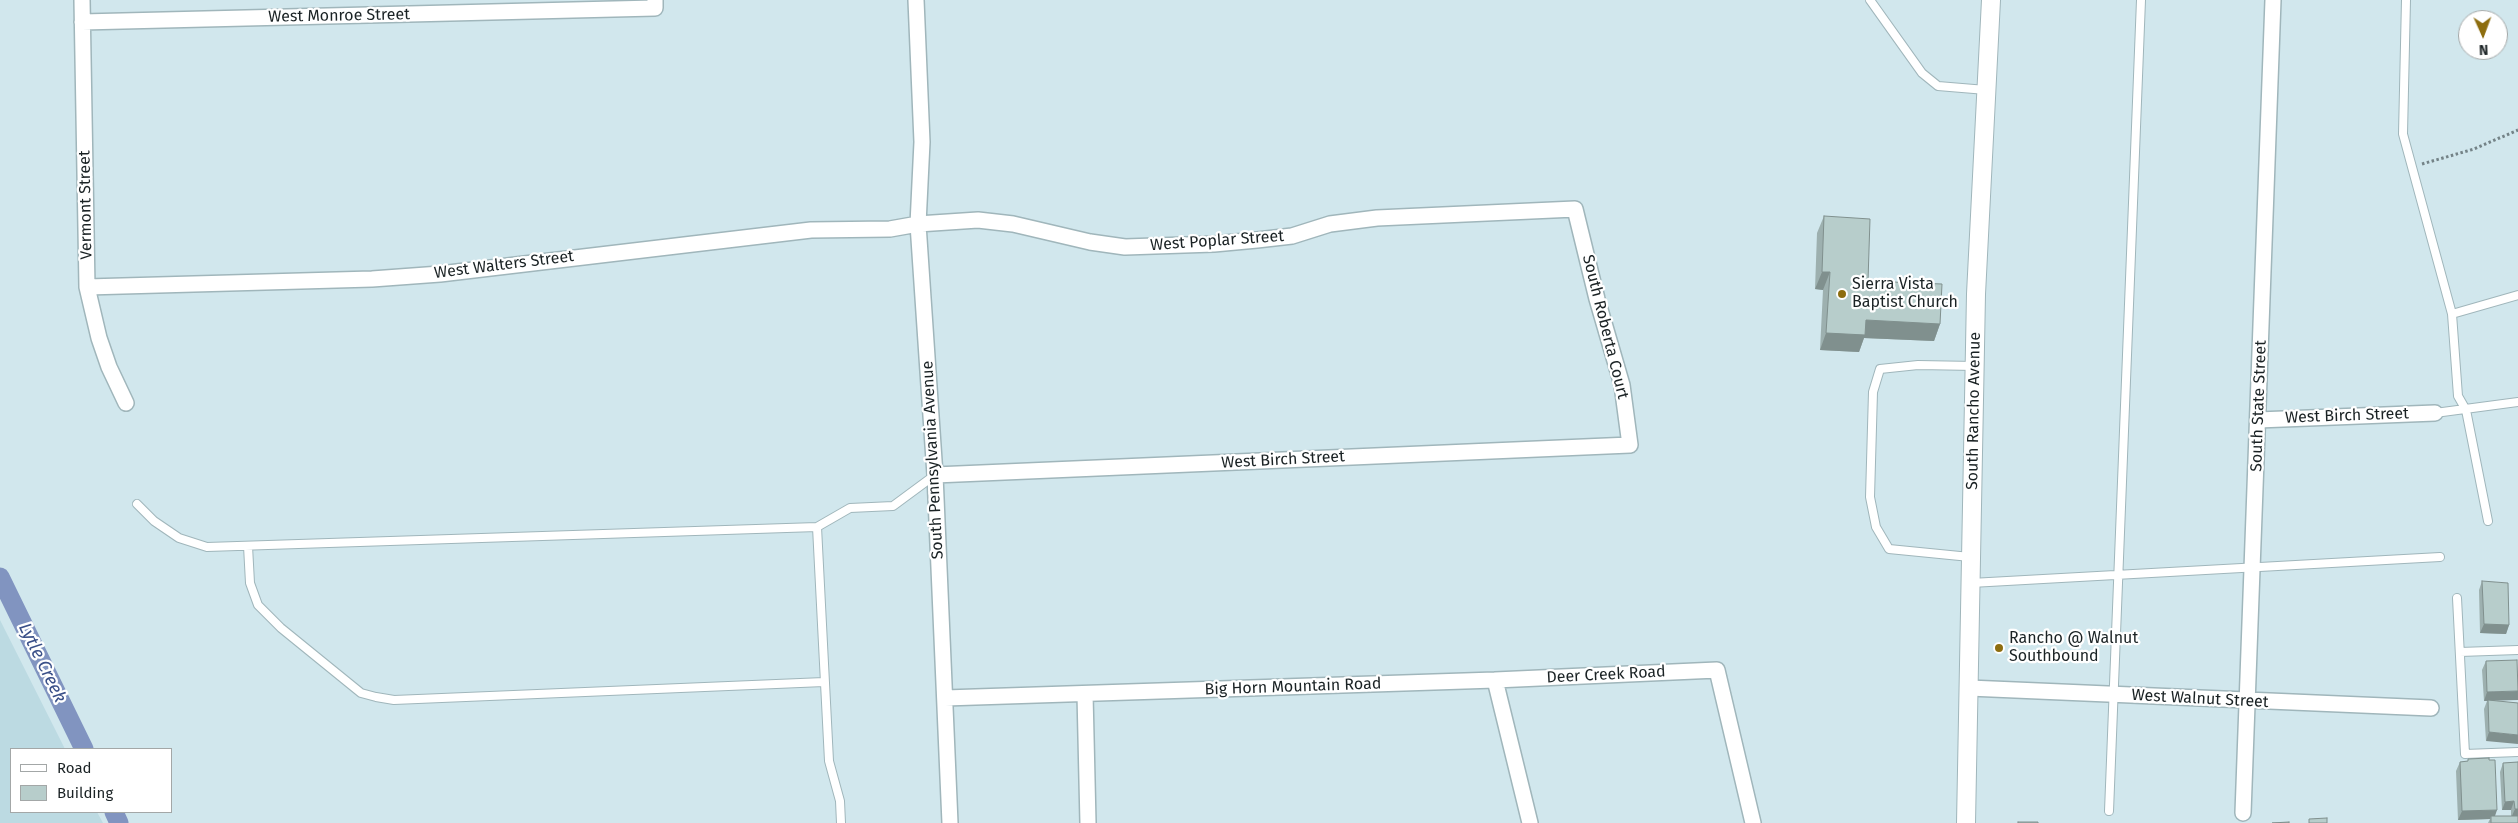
<!DOCTYPE html>
<html>
<head>
<meta charset="utf-8">
<style>
	body { margin:0 }
	#map { position:relative; width:2518px; height:823px; overflow:hidden; background:#d1e7ed; font-family:"Fira Sans",sans-serif }
	canvas { display:block }
	.legend { position:absolute; left:10px; top:748px; width:162px; height:65px; box-sizing:border-box; background:#fff; border:1px solid #a3a7a7; margin:0; padding:6px 9px; list-style:none; font-size:15px; color:#1a2224 }
	.legend li { display:flex; align-items:center; gap:10px; height:25px }
	.legend b { width:25px; border:1px solid #a3a7a7 }
	.north { position:absolute; left:2458px; top:10px; width:50px; height:50px; box-sizing:border-box; background:#fff; border:1px solid #a3a7a7; border-radius:50%; rotate:178deg; font-size:14px; font-weight:700; line-height:20px; text-align:center; color:#1a2224 }
	.north::after { content:''; display:block; margin:auto; width:18px; height:22px; background:#8d6d0f; clip-path:polygon(50% 0,100% 100%,50% 72%,0 100%) }
</style>
</head>
<body>
<div id="map">
<canvas width="2518" height="823"></canvas>
<ul class="legend">
<li><b style="height:6px;background:#fff"></b>Road</li>
<li><b style="height:14px;background:#b7cdcb"></b>Building</li>
</ul>
<div class="north">N</div>
</div>
<script>
const ctx = document.querySelector('canvas').getContext('2d');
ctx.lineJoin = 'round';
function paint(path, color) { ctx.fillStyle = color; ctx.fill(path, 'evenodd'); }
const poly = rows => new Path2D(rows.map(r => 'M' + r).join(''));
function strokePath(path, color, width, dash) { ctx.strokeStyle = color; ctx.lineWidth = width; ctx.lineCap = dash ? 'butt' : 'round'; ctx.setLineDash(dash || []); ctx.stroke(path); }
function write(font, color, halo, rows, align = 'center') {
  ctx.font = font + ' "Fira Sans",sans-serif'; ctx.lineWidth = 4.5; ctx.setLineDash([]); ctx.textBaseline = 'middle'; ctx.strokeStyle = halo; ctx.fillStyle = color; for (const [text, x, y, turn = 0] of rows) {
    ctx.save(); ctx.translate(x, y); ctx.rotate((+turn || 0) * Math.PI / 180); ctx.textAlign = isNaN(turn) ? turn : align; if (halo) ctx.strokeText(text, 0, 0); ctx.fillText(text, 0, 0); ctx.restore();
  }
}
const built = poly([
	[0,620,65,749,11,749,11,812,97,812,103,823,0,823]
]);
const canal = poly([
	[0,577,84,749],
	[114,812,119,823]
]);
const path = poly([
	[2422,164,2474,149,2518,130]
]);
const service = poly([
	[1870,0,1922,73,1938,86,1986,90],
	[2406,0,2403,134,2452,314,2458,396,2466,410,2488,521],
	[2452,314,2518,295],
	[2435,413,2518,402],
	[137,504,154,521,179,538,207,547,817,527,850,508,893,506,935,475],
	[817,527,829,761,840,801,841,823],
	[248,546,250,583,258,605,281,628,361,693,376,697,394,700,824,682],
	[1970,557,1889,549,1876,527,1870,497,1873,392,1880,369,1918,365,1975,366],
	[1971,583,2440,557],
	[2457,598,2465,754,2518,752],
	[2460,652,2518,650],
	[2109,811,2141,0]
]);
const minor = poly([
	[82,0,87,287,99,338,109,367,126,403],
	[916,0,922,142,918,224,935,475,950,823],
	[82,22,655,8,655,0],
	[87,287,372,279,440,274,811,230,890,229,918,224,978,220,1013,224,1090,242,1125,247,1214,244,1257,240,1292,236,1330,224,1377,218,1575,209,1597,299,1622,385,1630,445,935,475],
	[2258,420,2435,413],
	[1495,680,1717,670,1753,823],
	[1969,688,2431,708],
	[1085,694,1088,823],
	[945,698,1495,680,1530,823],
	[2243,813,2273,0]
]);
const tertiary = poly([
	[1966,823,1976,294,1991,0]
]);
const wall = poly([
	[1824,216,1868,281,1940,324,1934,341,1864,338,1859,352,1820,350,1823,290,1815,289,1817,233],
	[2482,581,2509,625,2506,634,2480,633,2479,590],
	[2486,661,2495,701,2518,703,2486,741,2484,709,2487,701,2484,701,2482,670],
	[2468,759,2495,816,2511,816,2511,810,2502,810,2500,772,2503,763,2518,762,2518,823,2488,823,2490,819,2458,820,2456,771,2460,762,2468,761]
]);
const shadedWall = poly([
	[1822,272,1830,272,1823,290,1815,289],
	[1866,320,1940,324,1934,341,1864,338,1859,352,1820,350,1826,333],
	[2484,624,2509,625,2506,634,2480,633],
	[2518,691,2518,700,2484,701,2487,692],
	[2489,732,2518,735,2518,744,2486,741],
	[2514,801,2511,810,2502,810,2505,802],
	[2515,809,2518,809,2518,818,2511,818],
	[2497,810,2494,819,2491,816,2490,819,2458,820,2462,811]
]);
const building = poly([
	[1824,216,1870,219,1868,281,1942,284,1940,324,1866,320,1865,335,1826,333,1830,272,1822,272,1824,216],
	[2482,581,2508,583,2509,625,2484,624,2482,581],
	[2517,660,2518,691,2487,692,2486,661,2517,660],
	[2488,700,2518,703,2518,735,2489,732,2488,700],
	[2489,758,2489,760,2495,760,2497,810,2462,811,2460,762,2468,761,2468,759,2489,758],
	[2518,762,2518,809,2515,809,2514,801,2505,802,2503,763,2518,762],
	[2491,816,2518,816,2518,823,2491,823,2491,816],
	[2327,818,2327,823,2309,823,2309,819,2327,818],
	[2018,822,2038,822,2038,823,2018,823,2018,822],
	[2289,822,2289,823,2272,823,2289,822]
]);
const markers = [
	[1842,294,5,"#8d6d0f"],
	[1999,648,5,"#8d6d0f"]
];
const streetNames = [
	["West Monroe Street",339,16,-1],
	["Vermont Street",86,205,-91],
	["West Poplar Street",1217,241,-4],
	["West Walters Street",504,265,-7],
	["South Roberta Court",1605,327,76],
	["South State Street",2259,406,-88],
	["South Rancho Avenue",1974,411,-89],
	["West Birch Street",2347,416,-2],
	["South Pennsylvania Avenue",933,460,-93],
	["West Birch Street",1283,460,-3],
	["Deer Creek Road",1606,675,-3],
	["Big Horn Mountain Road",1293,687,-2],
	["West Walnut Street",2200,699,3]
];
const poiNames = [
	["Sierra Vista",1852,285],
	["Baptist Church",1852,303],
	["Rancho @ Walnut",2009,639],
	["Southbound",2009,657]
];
const waterNames = [
	["Lytle Creek",42,663,64]
];
paint(built, '#bcdae2');
strokePath(canal, '#8194c0', 19);
strokePath(service, '#a0b6bb', 10);
strokePath(minor, '#a0b6bb', 18);
strokePath(tertiary, '#a0b6bb', 20);
strokePath(path, '#748387', 3, [2.5, 2.5]);
strokePath(service, '#fff', 8);
strokePath(minor, '#fff', 15);
strokePath(tertiary, '#fff', 18);
paint(wall, '#9db0af');
paint(shadedWall, '#80908e');
paint(building, '#b7cdcb');
strokePath(building, '#80908e', 1);
for (const [x, y, r, color] of markers) { const dot = new Path2D(); dot.arc(x, y, r, 0, 2 * Math.PI); ctx.fillStyle = color; ctx.fill(dot); strokePath(dot, '#fff', 2); }
write('16px', '#1a2224', '#fff', streetNames);
write('16px', '#1a2224', '#fff', poiNames, 'left');
write('italic 18px', '#394f88', '#fff', waterNames);
</script>
</body>
</html>
